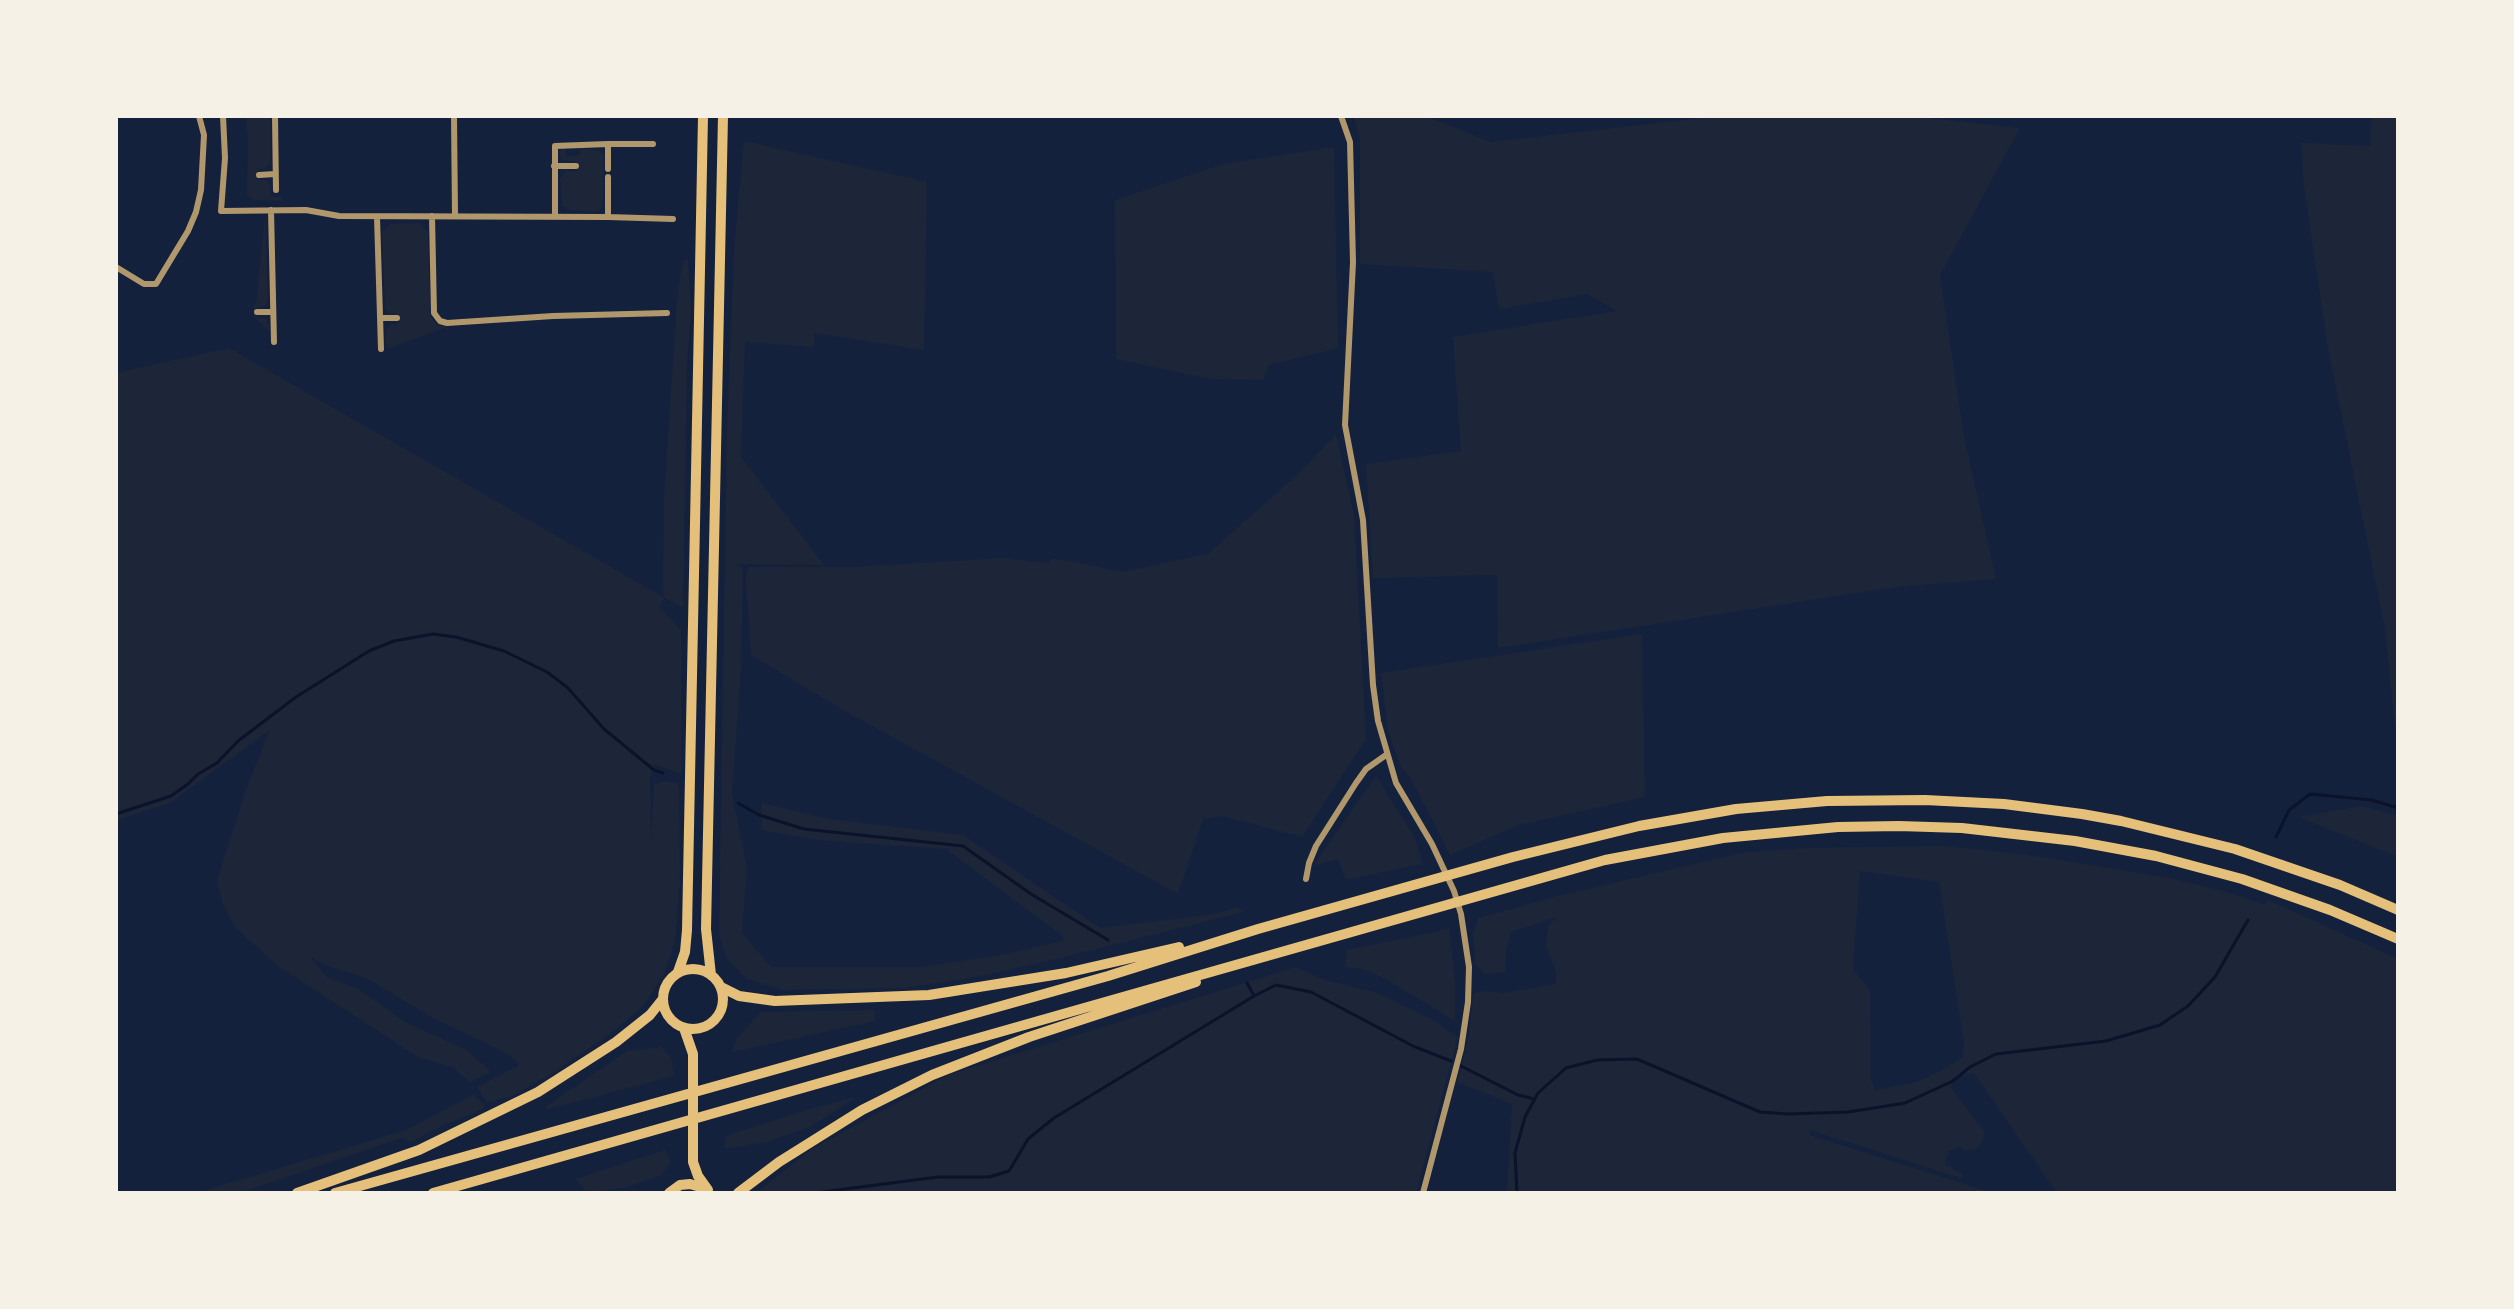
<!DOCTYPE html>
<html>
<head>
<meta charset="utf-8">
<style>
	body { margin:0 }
	#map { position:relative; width:2514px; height:1309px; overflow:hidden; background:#14213d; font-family:"Golos Text",sans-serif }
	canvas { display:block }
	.frame { position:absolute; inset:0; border:118px solid #f6f1e7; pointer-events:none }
</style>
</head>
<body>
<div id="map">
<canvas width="2514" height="1309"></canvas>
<div class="frame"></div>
</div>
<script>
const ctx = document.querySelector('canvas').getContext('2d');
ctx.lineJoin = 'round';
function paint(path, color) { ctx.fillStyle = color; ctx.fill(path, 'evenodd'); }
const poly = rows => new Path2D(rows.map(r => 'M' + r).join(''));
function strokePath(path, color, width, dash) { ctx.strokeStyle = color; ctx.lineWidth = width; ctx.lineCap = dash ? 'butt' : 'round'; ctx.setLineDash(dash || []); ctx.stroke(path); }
const green = poly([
	[246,116,270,116,270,163,265,169,257,170,257,179,267,181,270,185,271,197,282,196,282,201,255,200,247,195,248,141],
	[1354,116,1425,116,1491,142,1720,116,1910,116,2020,128,1940,275,1964,437,1996,579,1896,587,1498,648,1497,575,1373,578,1366,464,1461,451,1453,337,1617,311,1587,294,1499,309,1493,272,1360,264,1360,140],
	[2371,116,2398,116,2398,755,2385,629,2328,348,2304,186,2301,143,2370,146],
	[744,141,927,182,924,350,814,333,814,347,745,342,741,457,824,565,735,564,743,568,741,669,732,795,747,867,742,933,771,967,921,967,1000,955,1064,941,1063,936,946,849,817,840,761,830,762,803,829,819,963,835,1100,928,1214,914,1238,907,1244,912,1044,962,970,978,905,988,783,990,747,979,727,960,719,934,727,429,734,250],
	[1334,147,1338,348,1269,365,1263,380,1211,379,1116,359,1115,200,1223,164],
	[562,148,565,148,566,156,580,155,580,148,601,151,604,156,603,205,600,210,595,212,568,210,562,206,560,178,566,171,577,171,577,162,562,160,559,154],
	[265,216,268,300,265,306,255,308,255,316,267,319,269,331,254,317,254,305,256,304],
	[419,223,428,232,430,315,437,325,447,327,386,349,386,330,390,325,399,323,398,315,389,313,385,309,382,232,390,224],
	[688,258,691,310,687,366,683,607,664,598,660,607,681,630,681,774,655,764,650,777,651,840,654,785,664,781,678,783,679,786,680,881,675,941,664,974,643,1006,611,1033,553,1073,510,1097,486,1102,477,1087,519,1065,510,1055,433,1018,366,978,327,966,310,957,327,977,358,989,407,1023,467,1050,491,1072,470,1082,452,1067,418,1057,278,966,235,927,222,902,217,880,248,784,270,730,170,803,116,821,116,373,229,348,663,597,664,499,677,300,683,261],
	[1336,434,1354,515,1366,739,1302,837,1222,816,1203,819,1178,894,845,711,751,655,746,581,748,567,856,567,1002,558,1047,563,1052,559,1071,561,1122,572,1208,554,1301,471],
	[1642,634,1645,797,1519,825,1450,855,1411,779,1401,767,1388,731,1381,673],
	[1376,776,1415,838,1422,864,1346,880,1338,859,1313,866],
	[2363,806,2398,816,2398,857,2299,817],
	[1946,846,2029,855,2169,878,2223,891,2265,905,2268,900,2398,959,2398,1193,2057,1193,1974,1073,1952,1078,1951,1088,1985,1132,1981,1145,1975,1149,1965,1151,1960,1147,1948,1151,1945,1164,1961,1173,1964,1179,1810,1130,1809,1135,1993,1193,1507,1193,1512,1104,1457,1082,1469,1037,1473,995,1478,991,1503,993,1556,984,1556,972,1546,945,1548,926,1557,917,1511,932,1506,952,1505,972,1485,974,1476,966,1473,935,1478,918,1558,896,1741,853,1806,848],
	[1860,871,1939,882,1964,1042,1963,1057,1940,1071,1917,1082,1875,1090,1871,1080,1870,990,1853,969],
	[1449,929,1455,981,1455,1021,1384,978,1362,969,1345,967,1347,950],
	[1296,967,1322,979,1377,993,1433,1020,1458,1037,1416,1193,756,1193,812,1149,948,1075],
	[874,1010,876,1021,732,1052,736,1039,761,1012],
	[661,1047,671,1057,674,1076,545,1110,548,1105,627,1051],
	[473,1095,485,1105,483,1109,444,1125,411,1142,401,1138,240,1193,196,1193,406,1130],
	[857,1097,810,1127,766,1142,725,1149,725,1136,813,1108],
	[665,1150,671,1161,662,1175,628,1187,587,1193,576,1179]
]);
const stream = poly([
	[738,803,759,815,804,829,963,846,1031,894,1108,940],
	[116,814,171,796,188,784,198,774,217,763,238,741,296,697,369,651,394,641,433,634,456,637,504,651,547,672,568,688,604,729,654,770,663,773],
	[2276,837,2289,810,2310,794,2372,800,2398,808],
	[1247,983,1254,996,1276,985,1311,992,1413,1046,1451,1061],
	[1459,1065,1518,1095,1534,1099],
	[814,1193,938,1177,989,1177,1009,1171,1028,1139,1054,1118,1254,996],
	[1517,1193,1515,1153,1525,1117,1538,1093,1566,1068,1597,1060,1637,1059,1760,1112,1788,1114,1848,1112,1905,1103,1953,1081,1970,1067,1996,1054,2106,1041,2160,1025,2188,1006,2215,977,2248,920]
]);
const minor = poly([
	[223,116,225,158,221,211,306,210,339,216,608,217,608,177],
	[275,116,276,190],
	[454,116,455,216],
	[1341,116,1350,142,1353,262,1345,425,1363,520,1373,685,1378,721,1396,783,1432,844,1454,891,1461,914,1469,967,1468,1002,1461,1049,1423,1193],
	[608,144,653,144],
	[554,166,576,166],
	[259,175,275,174],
	[271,210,274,342],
	[432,216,434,313,440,321,447,323,553,316,667,313],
	[555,216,555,146,608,144,608,169],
	[377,217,381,349],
	[608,217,673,219],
	[116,267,144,284,156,284,188,231,196,212,201,190,204,135,199,116],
	[257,312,273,312],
	[380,318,397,318],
	[1306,879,1309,863,1316,846,1356,783,1366,769,1386,755]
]);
const trunk = poly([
	'663 999a30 30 0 1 1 60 0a30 30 0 1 1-60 0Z',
	[678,972,685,952,687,930,703,116],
	[711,975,706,929,723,116],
	[721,987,739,996,775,1001,929,995,1066,973,1179,947],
	[684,1028,693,1054,693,1162,698,1176,708,1190],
	[297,1193,419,1150,538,1092,616,1042,650,1015,662,1000],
	[335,1193,1108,976,1258,929,1513,857,1639,826,1736,809,1827,801,1925,800,2004,804,2082,814,2121,821,2235,849,2340,885,2398,910],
	[433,1193,1605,860,1723,838,1838,827,1899,826,1962,828,2075,841,2156,856,2242,879,2330,910,2398,939],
	[669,1193,680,1185,690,1184,707,1189],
	[738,1193,779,1162,862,1110,932,1075,1029,1037,1196,982]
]);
paint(green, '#1d2539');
strokePath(stream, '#0b132b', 3);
strokePath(minor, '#b1986c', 6);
strokePath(trunk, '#e5c07b', 10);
</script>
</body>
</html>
